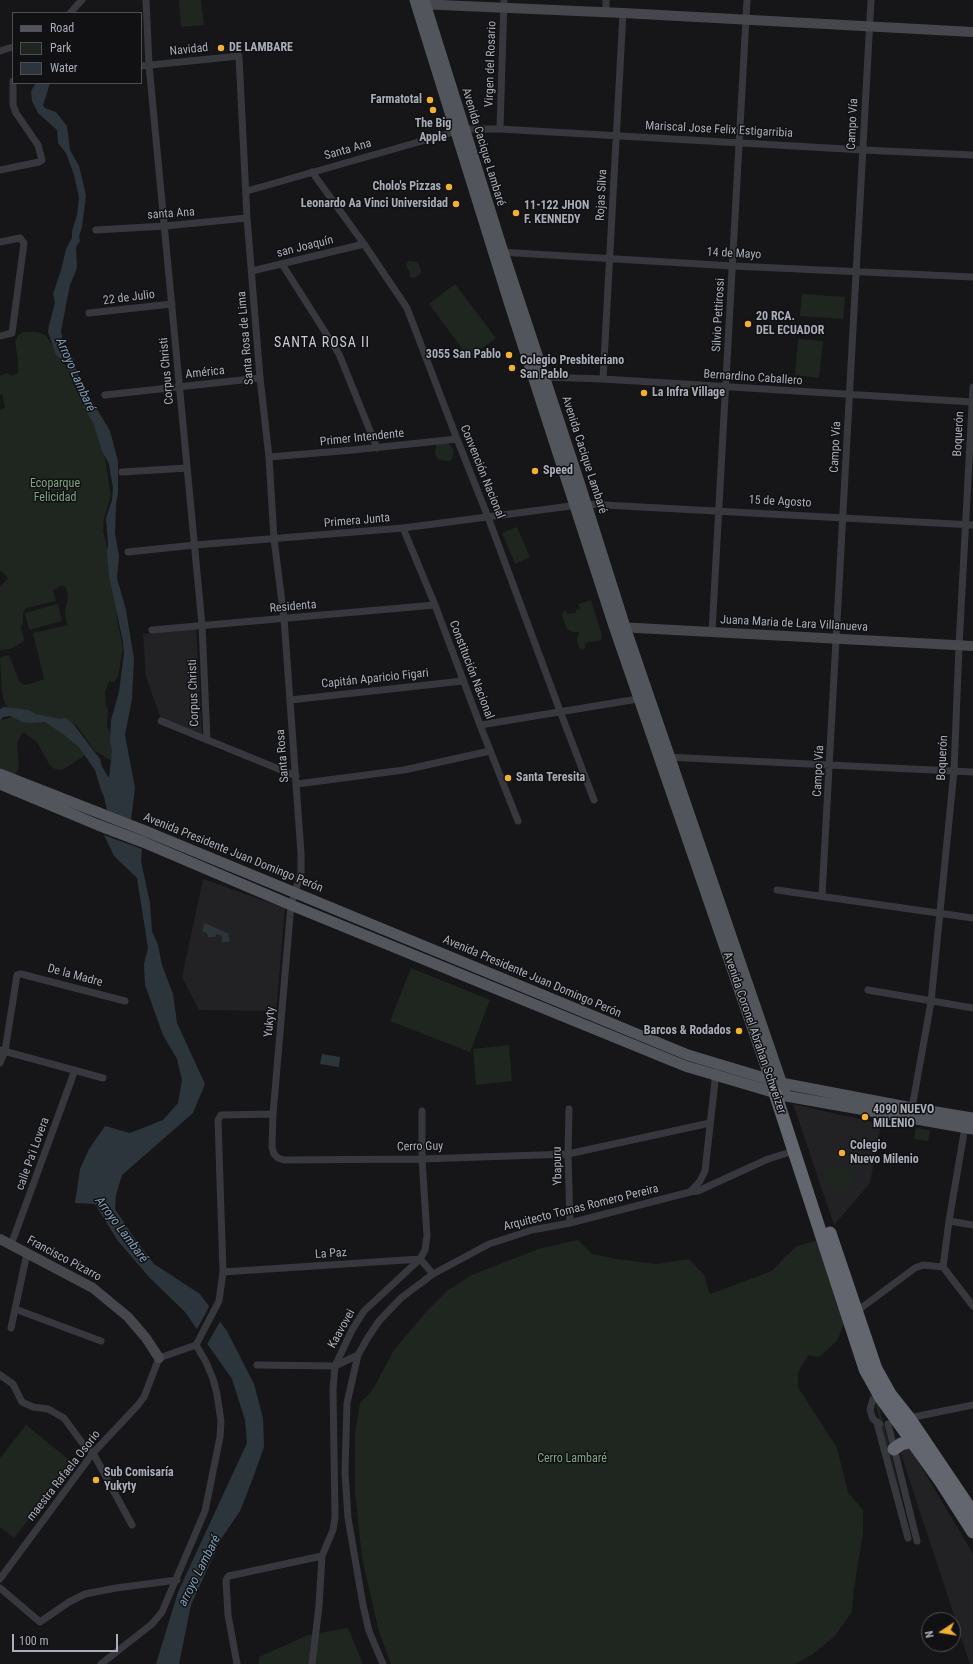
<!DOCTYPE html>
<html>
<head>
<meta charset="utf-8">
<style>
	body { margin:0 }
	#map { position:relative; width:973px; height:1664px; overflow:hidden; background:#161618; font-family:"Roboto Condensed",sans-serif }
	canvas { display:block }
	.legend { position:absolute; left:12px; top:12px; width:130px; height:72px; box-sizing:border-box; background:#111113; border:1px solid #4d4f55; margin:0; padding:5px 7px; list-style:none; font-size:12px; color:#a8adb8 }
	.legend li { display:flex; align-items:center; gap:8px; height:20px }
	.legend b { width:20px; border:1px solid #4d4f55 }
	.north { position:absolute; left:921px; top:1612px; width:40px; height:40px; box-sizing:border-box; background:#111113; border:1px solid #4d4f55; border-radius:50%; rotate:258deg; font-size:11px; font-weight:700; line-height:16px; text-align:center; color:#a8adb8 }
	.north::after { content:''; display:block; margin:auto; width:14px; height:18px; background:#f2b134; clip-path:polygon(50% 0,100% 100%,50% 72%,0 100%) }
	.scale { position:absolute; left:12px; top:1634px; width:106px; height:18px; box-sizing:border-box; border:2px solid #a8adb8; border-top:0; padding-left:5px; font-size:12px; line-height:14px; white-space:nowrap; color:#a8adb8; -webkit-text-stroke:3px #111113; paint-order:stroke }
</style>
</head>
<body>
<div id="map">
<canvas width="973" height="1664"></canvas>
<ul class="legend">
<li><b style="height:5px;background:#53555c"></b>Road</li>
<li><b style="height:11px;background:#1e261f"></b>Park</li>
<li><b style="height:11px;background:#2c353c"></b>Water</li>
</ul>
<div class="north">N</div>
<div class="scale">100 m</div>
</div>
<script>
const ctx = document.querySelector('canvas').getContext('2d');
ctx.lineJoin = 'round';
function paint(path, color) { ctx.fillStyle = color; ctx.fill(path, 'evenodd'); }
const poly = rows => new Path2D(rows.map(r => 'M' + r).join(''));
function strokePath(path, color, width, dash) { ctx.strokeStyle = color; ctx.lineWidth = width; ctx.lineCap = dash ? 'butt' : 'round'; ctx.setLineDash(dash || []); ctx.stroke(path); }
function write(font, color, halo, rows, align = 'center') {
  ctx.font = font + ' "Roboto Condensed",sans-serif'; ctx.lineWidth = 3; ctx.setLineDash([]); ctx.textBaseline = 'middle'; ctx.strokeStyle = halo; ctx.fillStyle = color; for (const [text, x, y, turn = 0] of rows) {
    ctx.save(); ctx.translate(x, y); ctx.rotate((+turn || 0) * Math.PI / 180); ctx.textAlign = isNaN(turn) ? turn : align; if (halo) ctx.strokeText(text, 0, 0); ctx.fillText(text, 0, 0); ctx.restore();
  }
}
const built = poly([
	[196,628,202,734,161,719,146,677,143,634],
	[203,879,285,908,276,1011,199,1010,182,977],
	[793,1104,881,1124,870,1183,834,1225],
	[908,1444,973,1554,973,1664,970,1664,899,1448]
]);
const green = poly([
	[179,0,201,0,204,25,181,27],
	[408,261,417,262,420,267,421,272,419,275,414,278,410,277,410,272,406,266],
	[455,284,496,338,469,358,429,304],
	[802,294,845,297,843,319,800,316],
	[23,332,35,332,41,333,46,336,60,356,62,363,71,369,93,419,104,452,111,496,104,519,103,532,108,549,115,589,117,620,123,647,118,677,114,682,109,681,105,692,106,704,108,710,107,727,115,743,115,755,110,760,95,751,76,725,71,723,84,749,84,756,64,769,59,770,53,768,49,764,37,742,23,732,17,743,19,767,14,777,0,773,0,720,13,717,4,701,2,692,0,657,8,655,10,657,19,681,24,685,30,684,44,679,33,633,68,625,66,621,65,612,68,597,66,588,62,585,53,590,56,601,26,608,23,613,23,622,21,628,24,639,23,642,10,649,0,650,0,587,8,578,1,571,0,572,0,410,5,408,2,394,0,395,0,376,7,373,12,376,18,373,18,361,15,341,18,335],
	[798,339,823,341,819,378,795,375],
	[447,442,454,450,452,459,449,461,439,460,436,456,435,451,437,444],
	[517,527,530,557,515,564,502,533],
	[591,600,602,635,601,640,585,643,586,648,582,649,579,648,577,640,579,632,573,632,567,629,562,616,564,611,566,611,567,614,576,613,576,610,580,609,578,604],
	[58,604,62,621,29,630,25,613],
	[411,968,490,1000,470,1052,390,1021],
	[509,1045,512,1081,476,1085,473,1049],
	[916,1128,930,1130,928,1141,914,1139],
	[835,1163,855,1180,842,1195,822,1177],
	[578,1240,592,1254,616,1259,656,1264,689,1259,704,1275,710,1294,772,1271,784,1258,797,1246,816,1241,825,1255,846,1319,837,1341,819,1357,808,1355,798,1373,798,1387,837,1448,848,1492,863,1510,863,1533,854,1588,852,1612,834,1637,813,1654,795,1664,391,1664,379,1632,362,1558,355,1491,355,1433,360,1403,372,1391,394,1350,426,1312,448,1290,472,1275,538,1249],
	[875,1389,908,1524,908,1525,906,1525,872,1390],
	[26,1425,73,1463,14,1538,0,1527,0,1458],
	[348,1628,363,1664,259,1664,259,1657,308,1635]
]);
const water = poly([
	[36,83,50,83,43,105,45,108,56,112,67,126,70,150,79,166,86,195,82,227,79,236,80,241,76,247,77,268,70,285,61,331,63,342,74,359,75,367,84,387,110,431,118,461,118,493,116,504,115,533,119,556,117,578,126,610,134,659,132,699,125,735,135,788,131,820,107,810,104,797,101,790,95,770,79,747,63,734,45,722,29,723,22,722,10,716,3,717,0,721,0,709,4,707,28,710,36,714,60,719,66,718,74,725,100,759,102,767,109,778,112,750,110,743,111,720,119,692,124,653,123,642,109,575,107,553,108,545,106,518,112,500,113,488,109,464,102,451,93,422,84,408,67,364,56,355,48,332,49,325,55,303,53,294,61,270,66,249,72,238,72,231,77,215,79,198,74,175,66,153,58,143,57,130,38,113,32,101,31,91],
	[104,835,142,849,141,861,150,903,152,931,158,945,162,965,173,994,177,1023,205,1084,193,1113,122,1175,116,1195,115,1209,135,1239,154,1264,200,1294,227,1331,254,1384,263,1418,264,1447,253,1478,240,1511,221,1539,191,1605,179,1664,156,1664,178,1592,247,1443,245,1420,232,1379,185,1312,149,1277,118,1241,95,1204,75,1203,80,1169,89,1149,105,1126,130,1133,163,1120,178,1103,182,1080,177,1059,163,1035,145,985,144,964,148,948,137,878,114,856],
	[205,923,229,934,228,937,230,938,229,942,222,942,222,936,216,934,215,937,208,937,207,933,202,931],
	[322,1054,340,1057,339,1067,320,1064]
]);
const pier = poly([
	[210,1305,221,1320,206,1346,196,1331]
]);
const street = poly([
	[146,0,149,65,202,625,207,740],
	[606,12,606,0],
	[70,13,82,0],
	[0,51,13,47],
	[141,66,239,56,247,218,260,378,269,457,274,539,284,618,301,853,301,873,291,905,273,1114,272,1147,274,1154,278,1158,284,1160,422,1159,568,1154,710,1123],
	[500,129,504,0],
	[0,170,39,162,42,160,38,145,16,113,13,105,13,81],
	[312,172,364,244,407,308,457,439,488,517,560,711,594,800],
	[247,191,464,129,500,129,863,150,973,155],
	[96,230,165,226,247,218],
	[0,242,20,238,24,243,12,333,0,336],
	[500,252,733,266,973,277],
	[282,264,339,354,377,448],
	[252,271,364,244],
	[89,313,172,304],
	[542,377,603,379,973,402],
	[603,379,623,13],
	[105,395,260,378],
	[269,457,353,450,457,439],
	[122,472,187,468],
	[403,528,435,605,480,725,518,821],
	[128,552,195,545,403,528,586,504,973,525],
	[152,630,435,605],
	[712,632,747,0],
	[290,700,463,681],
	[161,721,296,776],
	[480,725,638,699],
	[666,757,973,772],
	[297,784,404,770,490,751],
	[777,890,973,918],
	[822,896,871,0],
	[868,990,973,1008],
	[0,1050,103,1078],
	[0,1063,5,1051,17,975,21,974,125,1001],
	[569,1109,568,1154,570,1223],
	[909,1110,912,1108,931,1002,954,771,959,646,973,387],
	[690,1192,700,1181,705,1171,716,1072],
	[949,1221,973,1225],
	[11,1245,75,1070],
	[420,1259,433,1274],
	[943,1267,949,1221,965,1127],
	[223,1272,420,1259],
	[15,1309,101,1341],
	[857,1311,915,1268,923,1265,943,1267,973,1306],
	[11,1328,27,1253],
	[257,1365,335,1366,358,1355],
	[0,1375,13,1384,22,1402,33,1407,48,1409,64,1418,83,1444,93,1453,132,1525],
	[880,1396,873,1399,870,1410,873,1419,880,1424],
	[909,1418,973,1405],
	[877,1423,908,1538],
	[888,1424,917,1541],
	[0,1579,93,1453,138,1405,144,1397,159,1358,196,1345],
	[0,1588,40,1622,69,1602,85,1594,116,1588,177,1580],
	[101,1664,152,1624,162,1612,205,1511,220,1437,221,1421,217,1394,213,1379,206,1362,196,1345,219,1301,223,1272,218,1120,221,1115,273,1114],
	[237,1664,228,1615,226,1580,227,1578,229,1576,322,1556],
	[312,1664,319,1606,322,1556,333,1530,335,1517,333,1389,335,1366,352,1330,364,1311,420,1259,425,1250,427,1236,422,1159,422,1111],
	[383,1664,369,1631,363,1605,348,1518,345,1472,347,1403,358,1355,367,1339,379,1321,401,1298,433,1274,489,1244,532,1230,570,1223,690,1192,698,1191,768,1159,794,1151]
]);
const secondary = poly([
	[418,4,623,13,973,32],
	[618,627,973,646],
	[0,1239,93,1288,128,1317,146,1338,159,1358]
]);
const primary = poly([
	[415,0,511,308,614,626,775,1093],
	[424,0,503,252,579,482,625,627,786,1096],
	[0,774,143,830,688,1055,781,1083,912,1108,973,1118],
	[0,784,98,825,143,842,291,905,685,1066,786,1096,973,1129]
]);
const highway = poly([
	[775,1093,865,1369,881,1398,941,1482,973,1532],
	[830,1233,876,1369,890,1394,909,1418,973,1513],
	[894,1449,901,1444,913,1441]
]);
const markers = [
	[221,48,4,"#f2b134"],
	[430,100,4,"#f2b134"],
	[433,110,4,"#f2b134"],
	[449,187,4,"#f2b134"],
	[456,204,4,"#f2b134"],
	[516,213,4,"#f2b134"],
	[748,324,4,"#f2b134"],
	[509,355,4,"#f2b134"],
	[512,368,4,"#f2b134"],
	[644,393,4,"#f2b134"],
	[535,471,4,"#f2b134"],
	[508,778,4,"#f2b134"],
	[739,1031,4,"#f2b134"],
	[865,1117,4,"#f2b134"],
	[842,1153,4,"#f2b134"],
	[96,1480,4,"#f2b134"]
];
const poiNames = [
	["DE LAMBARE",229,48],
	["Farmatotal",422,100,"right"],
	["The Big",433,124,"center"],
	["Apple",433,138,"center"],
	["Cholo's Pizzas",441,187,"right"],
	["Leonardo Aa Vinci Universidad",448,204,"right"],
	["11-122 JHON",524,206],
	["F. KENNEDY",524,220],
	["20 RCA.",756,317],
	["DEL ECUADOR",756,331],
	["3055 San Pablo",501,355,"right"],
	["Colegio Presbiteriano",520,361],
	["San Pablo",520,375],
	["La Infra Village",652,393],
	["Speed",543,471],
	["Santa Teresita",516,778],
	["Barcos & Rodados",731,1031,"right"],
	["4090 NUEVO",873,1110],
	["MILENIO",873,1124],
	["Colegio",850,1146],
	["Nuevo Milenio",850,1160],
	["Sub Comisaría",104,1473],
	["Yukyty",104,1487]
];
const streetNames = [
	["Navidad",189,50,-6],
	["Virgen del Rosario",491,64,-88],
	["Campo Vía",853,124,-87],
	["Mariscal Jose Felix Estigarribia",719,130,3],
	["Avenida Cacique Lambaré",483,147,73],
	["Santa Ana",348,150,-16],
	["Rojas Silva",602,195,-87],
	["santa Ana",171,214,-4],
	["san Joaquín",305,247,-14],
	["14 de Mayo",734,254,3],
	["22 de Julio",129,298,-7],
	["Silvio Pettirossi",719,315,-87],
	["Santa Rosa de Lima",246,338,-95],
	["Corpus Christi",167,371,-95],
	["América",205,373,-6],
	["Bernardino Caballero",753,378,4],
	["Boquerón",959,434,-87],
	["Primer Intendente",362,438,-6],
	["Campo Vía",836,447,-87],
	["Avenida Cacique Lambaré",584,455,72],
	["Convención Nacional",482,472,68],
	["15 de Agosto",780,502,3],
	["Primera Junta",357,521,-5],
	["Residenta",293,607,-5],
	["Juana Maria de Lara Villanueva",794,624,3],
	["Constitución Nacional",471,670,69],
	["Capitán Aparicio Figari",375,679,-6],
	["Corpus Christi",194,693,-92],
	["Santa Rosa",283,756,-95],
	["Boquerón",943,758,-87],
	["Campo Vía",819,771,-87],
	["Avenida Presidente Juan Domingo Perón",233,853,22],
	["De la Madre",75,976,15],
	["Avenida Presidente Juan Domingo Perón",532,977,23],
	["Yukyty",270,1022,-85],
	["Avenida Coronel Abrahan Schweizer",754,1033,71],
	["Cerro Guy",420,1147,-1],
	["calle Pa'i Lovera",33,1154,-70],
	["Ybapuru",558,1166,-91],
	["Arquitecto Tomas Romero Pereira",581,1208,-14],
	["La Paz",331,1254,-4],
	["Francisco Pizarro",64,1259,28],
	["Kaavovei",342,1329,-61],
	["maestra Rafaela Osorio",64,1476,-52]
];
const parkNames = [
	["Ecoparque",55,484],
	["Felicidad",55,498],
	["Cerro Lambaré",572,1459]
];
const waterNames = [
	["Arroyo Lambaré",75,375,66],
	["Arroyo Lambaré",121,1230,53],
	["arroyo Lambaré",200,1571,-63]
];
const quarterNames = [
	["SANTA ROSA II",322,343]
];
paint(built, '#222225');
paint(green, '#1e261f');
paint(water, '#2c353c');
paint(pier, '#161618');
strokePath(street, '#37383d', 7);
strokePath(secondary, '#45474d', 10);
strokePath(primary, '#53555c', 11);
strokePath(highway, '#63666e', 13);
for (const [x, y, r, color] of markers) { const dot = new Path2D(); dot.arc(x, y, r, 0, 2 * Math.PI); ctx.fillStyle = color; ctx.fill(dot); strokePath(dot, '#111113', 1.5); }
write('bold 12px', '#a8adb8', '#111113', poiNames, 'left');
write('12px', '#a8adb8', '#111113', streetNames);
write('12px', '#7fa381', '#111113', parkNames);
write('italic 13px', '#7f9bb3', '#111113', waterNames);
ctx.letterSpacing = '1px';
write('14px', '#c9ccd4', '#111113', quarterNames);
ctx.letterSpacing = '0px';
</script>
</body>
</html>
